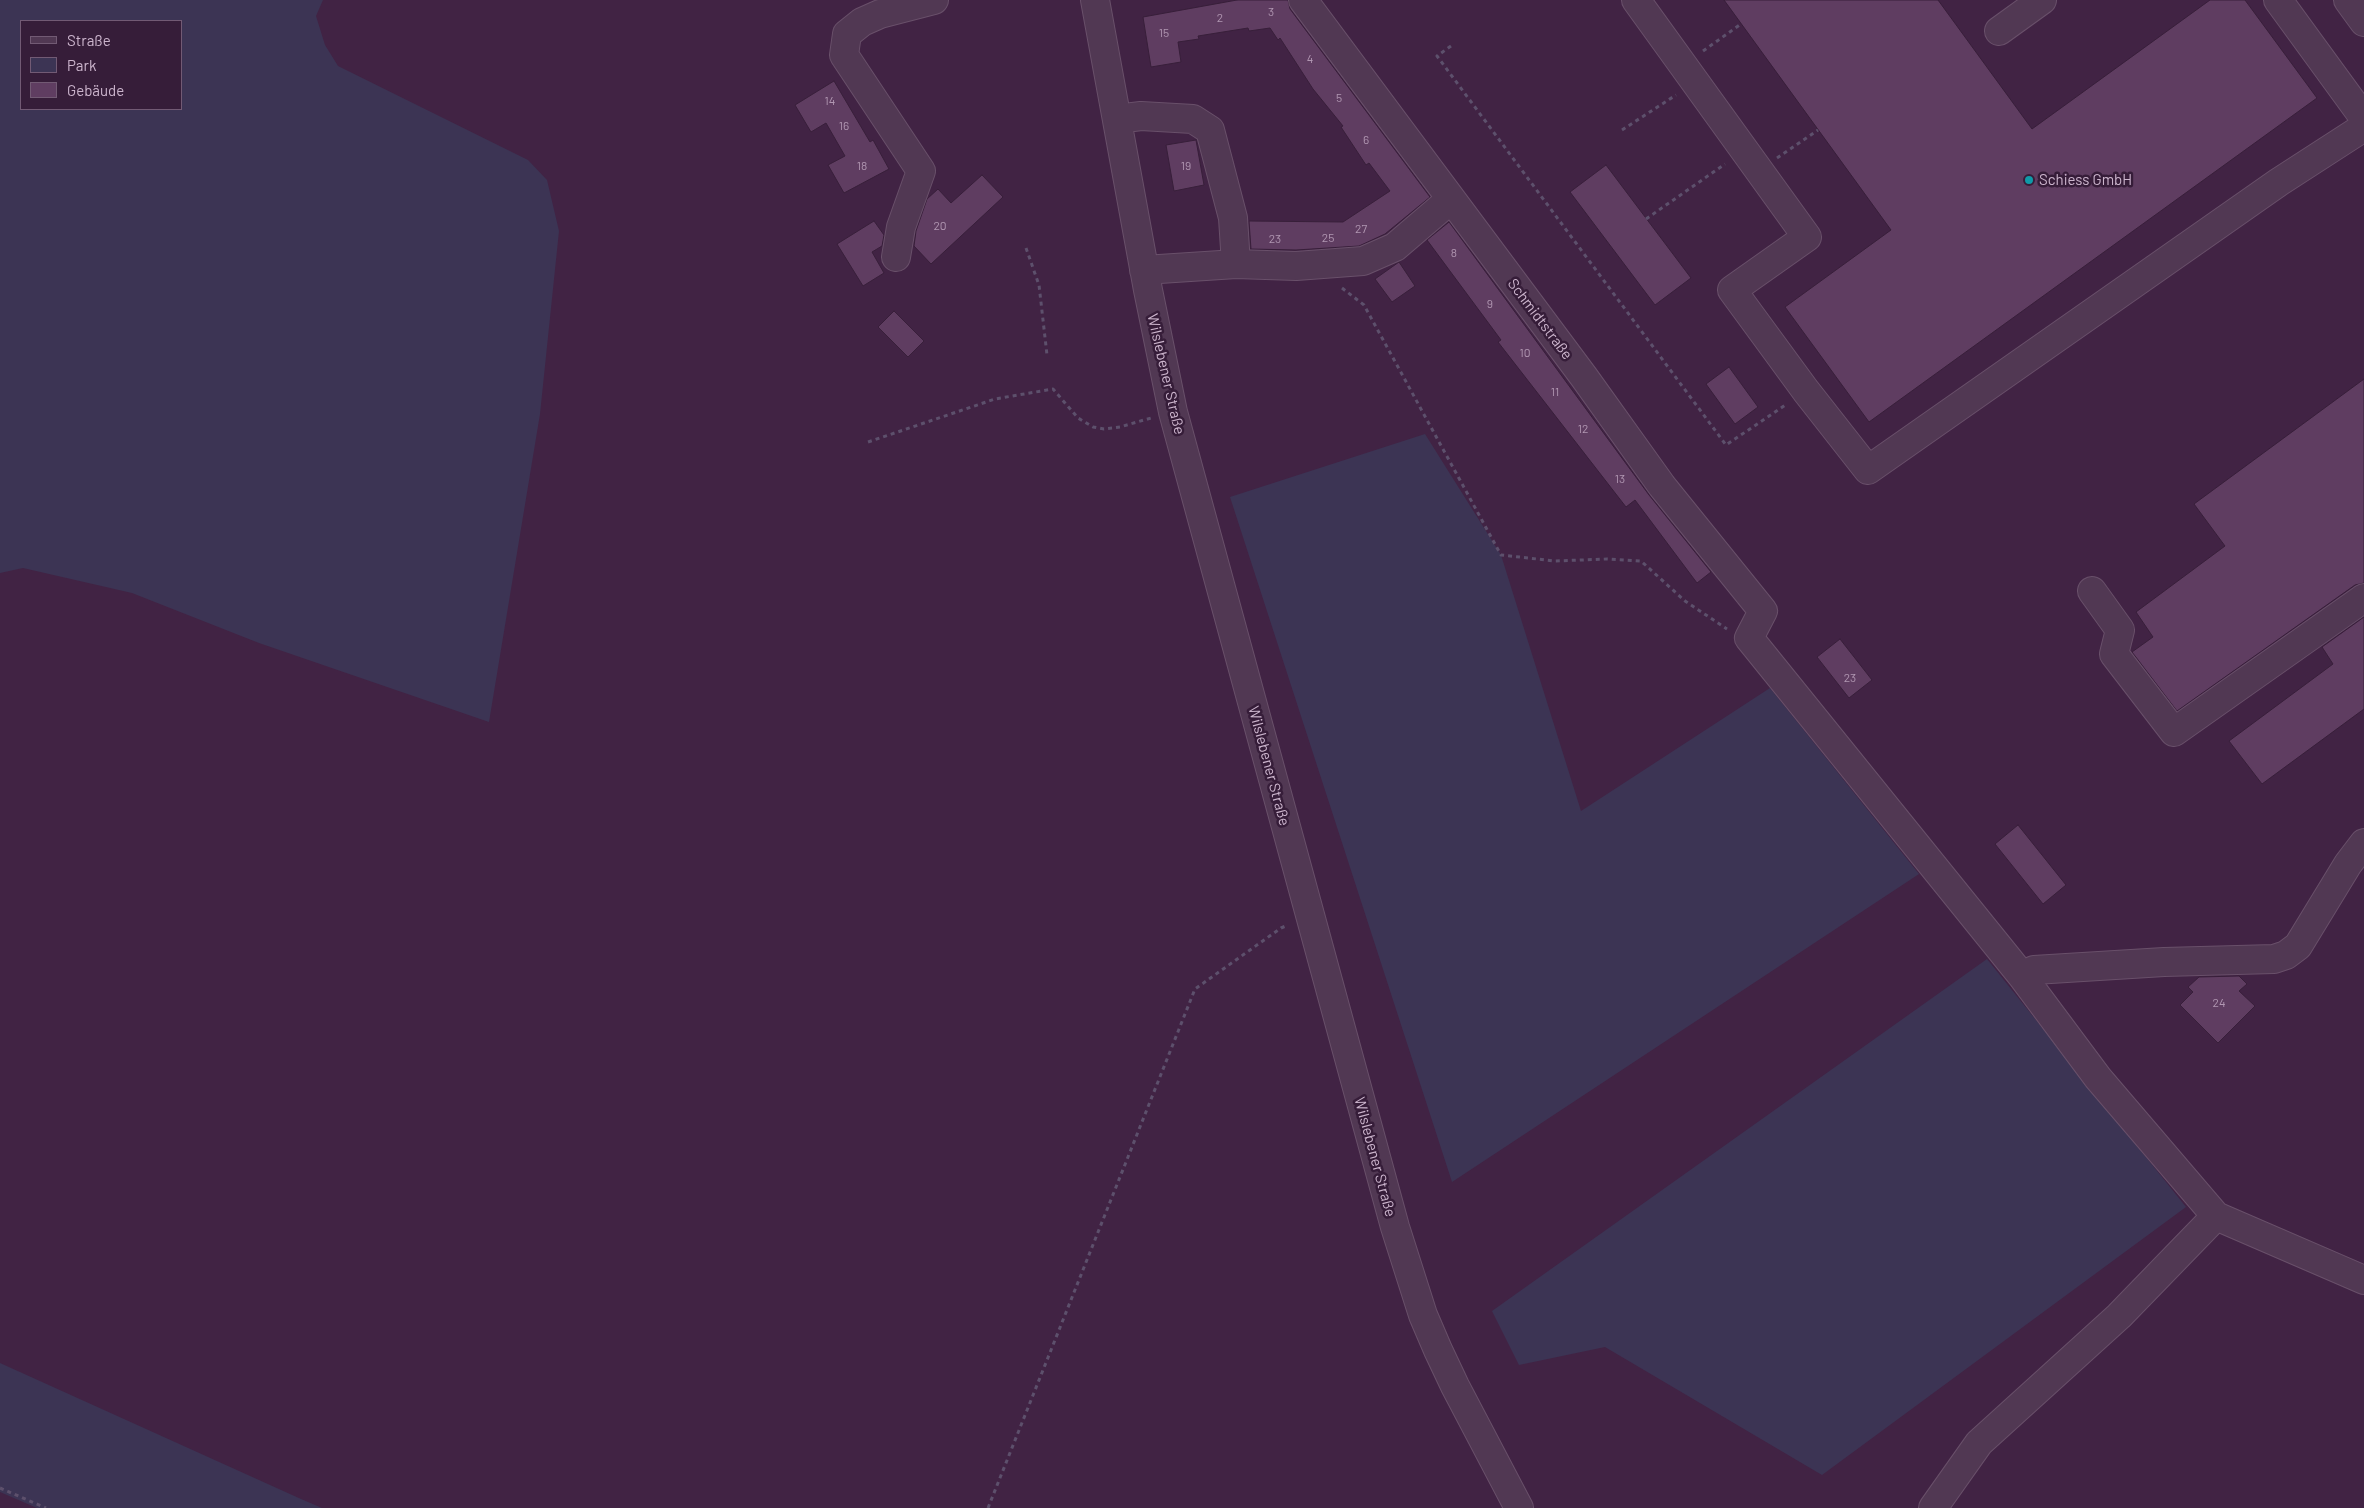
<!DOCTYPE html>
<html>
<head>
<meta charset="utf-8">
<style>
	body { margin:0 }
	#map { position:relative; width:2364px; height:1508px; overflow:hidden; background:#412344; font-family:Barlow,sans-serif }
	canvas { display:block }
	.legend { position:absolute; left:20px; top:20px; width:162px; height:90px; box-sizing:border-box; background:#361d39; border:1px solid #725a74; margin:0; padding:6px 9px; list-style:none; font-size:15px; color:#ccb5cd }
	.legend li { display:flex; align-items:center; gap:10px; height:25px }
	.legend b { width:25px; border:1px solid #725a74 }
</style>
</head>
<body>
<div id="map">
<canvas width="2364" height="1508"></canvas>
<ul class="legend">
<li><b style="height:6px;background:#513853"></b>Straße</li>
<li><b style="height:14px;background:#3c3454"></b>Park</li>
<li><b style="height:14px;background:#5f3d61"></b>Gebäude</li>
</ul>
</div>
<script>
const ctx = document.querySelector('canvas').getContext('2d');
ctx.lineJoin = 'round';
function paint(path, color) { ctx.fillStyle = color; ctx.fill(path, 'evenodd'); }
const poly = rows => new Path2D(rows.map(r => 'M' + r).join(''));
function strokePath(path, color, width, dash) { ctx.strokeStyle = color; ctx.lineWidth = width; ctx.lineCap = dash ? 'butt' : 'round'; ctx.setLineDash(dash || []); ctx.stroke(path); }
function write(font, color, halo, rows, align = 'center') {
  ctx.font = font + ' Barlow,sans-serif'; ctx.lineWidth = 5; ctx.setLineDash([]); ctx.textBaseline = 'middle'; ctx.strokeStyle = halo; ctx.fillStyle = color; for (const [text, x, y, turn = 0] of rows) {
    ctx.save(); ctx.translate(x, y); ctx.rotate((+turn || 0) * Math.PI / 180); ctx.textAlign = isNaN(turn) ? turn : align; if (halo) ctx.strokeText(text, 0, 0); ctx.fillText(text, 0, 0); ctx.restore();
  }
}
const green = poly([
	[0,0,323,0,316,16,325,45,338,66,528,160,547,180,559,231,540,414,489,722,259,643,132,593,23,568,0,573],
	[21,21,181,21,181,109,21,109],
	[1425,434,1501,555,1581,811,1770,688,1919,874,1452,1182,1230,497],
	[1987,959,2186,1207,1822,1475,1605,1347,1519,1365,1492,1311],
	[0,1363,301,1499,322,1508,37,1508,0,1492]
]);
const building = poly([
	[1237,0,1288,0,1290,9,1430,197,1385,234,1359,246,1296,250,1251,249,1249,221,1343,222,1390,191,1369,163,1366,165,1341,127,1343,126,1313,89,1280,38,1278,40,1270,28,1249,31,1248,28,1198,36,1199,39,1178,42,1181,62,1151,67,1143,17,1237,0],
	[1724,0,1938,0,2032,129,2210,0,2245,0,2317,98,1869,422,1785,307,1891,230,1724,0],
	[834,81,870,142,873,140,889,169,844,193,828,165,845,156,826,123,811,132,795,105,834,81],
	[1196,140,1204,185,1174,191,1166,145,1196,140],
	[1606,165,1691,278,1655,305,1570,192,1606,165],
	[982,175,1003,197,931,264,914,246,916,231,927,199,938,189,951,203,982,175],
	[874,221,884,235,882,246,872,252,884,273,863,286,837,244,874,221],
	[1449,222,1649,495,1711,572,1697,583,1635,500,1626,507,1498,342,1501,340,1427,240,1449,222],
	[1399,262,1415,286,1392,302,1375,279,1399,262],
	[894,311,924,341,908,357,878,327,894,311],
	[1729,367,1758,407,1735,424,1706,384,1729,367],
	[2364,379,2364,583,2355,585,2177,711,2132,652,2153,637,2136,612,2225,546,2194,504,2364,379],
	[2364,617,2364,709,2262,784,2229,741,2333,664,2322,647,2364,617],
	[1840,639,1872,680,1849,698,1817,657,1840,639],
	[2018,825,2066,885,2043,904,1995,844,2018,825],
	[2239,976,2247,984,2239,991,2255,1006,2218,1043,2180,1005,2193,992,2188,987,2199,977,2239,976]
]);
const path = poly([
	[1451,46,1437,56,1726,445,1787,404],
	[1703,51,1741,24],
	[1622,130,1676,95],
	[1777,158,1818,130],
	[1646,219,1725,164],
	[1026,248,1039,285,1047,355],
	[1342,288,1364,305,1501,555,1555,561,1607,559,1641,561,1685,601,1727,629],
	[868,442,995,399,1053,389,1078,418,1093,427,1104,429,1120,427,1151,418],
	[0,1488,46,1508],
	[988,1508,1195,989,1281,928,1288,925]
]);
const minor = poly([
	[1095,0,1148,290,1173,412,1395,1227,1423,1315,1438,1350,1455,1386,1519,1508],
	[1303,0,1584,377,1662,486,1763,611,1749,638,2022,976,2098,1078,2216,1216,2364,1280],
	[1636,0,1807,237,1732,290,1806,391,1868,470,2279,182,2364,127],
	[2278,0,2364,118],
	[2348,0,2364,22],
	[1999,31,2042,0],
	[1117,119,1141,116,1193,119,1210,130,1233,218,1236,264],
	[896,257,901,227,921,171,844,55,847,34,862,22,880,14,934,0],
	[1144,270,1236,264,1296,266,1363,261,1395,247,1450,200],
	[2092,591,2120,630,2114,654,2174,732,2364,598],
	[2022,976,2034,970,2164,962,2274,959,2286,955,2298,946,2348,864,2364,843],
	[1933,1508,1979,1443,2119,1316,2216,1216]
]);
const markers = [
	[2029,180,5,"#0f9aa8"]
];
const numberNames = [
	["3",1271,12],
	["2",1220,18],
	["15",1164,33],
	["4",1310,59],
	["5",1339,98],
	["14",830,101],
	["16",844,126],
	["6",1366,140],
	["18",862,166],
	["19",1186,166],
	["20",940,226],
	["27",1361,229],
	["25",1328,238],
	["23",1275,239],
	["8",1454,253],
	["9",1490,304],
	["10",1525,353],
	["11",1555,392],
	["12",1583,429],
	["13",1620,479],
	["23",1850,678],
	["24",2219,1003]
];
const poiNames = [
	["Schiess GmbH",2039,180]
];
const streetNames = [
	["Schmidtstraße",1540,319,53],
	["Wilslebener Straße",1166,374,77],
	["Wilslebener Straße",1269,766,75],
	["Wilslebener Straße",1375,1157,75]
];
paint(green, '#3c3454');
paint(building, '#5f3d61');
strokePath(building, '#381f3a', 1);
strokePath(minor, '#69506a', 30);
strokePath(path, '#5d506c', 3, [4, 4]);
strokePath(minor, '#513853', 28);
for (const [x, y, r, color] of markers) { const dot = new Path2D(); dot.arc(x, y, r, 0, 2 * Math.PI); ctx.fillStyle = color; ctx.fill(dot); strokePath(dot, '#361d39', 2); }
write('12px', '#b197b2', null, numberNames);
write('15px', '#ccb5cd', '#361d39', poiNames, 'left');
write('15px', '#ccb5cd', '#361d39', streetNames);
</script>
</body>
</html>
